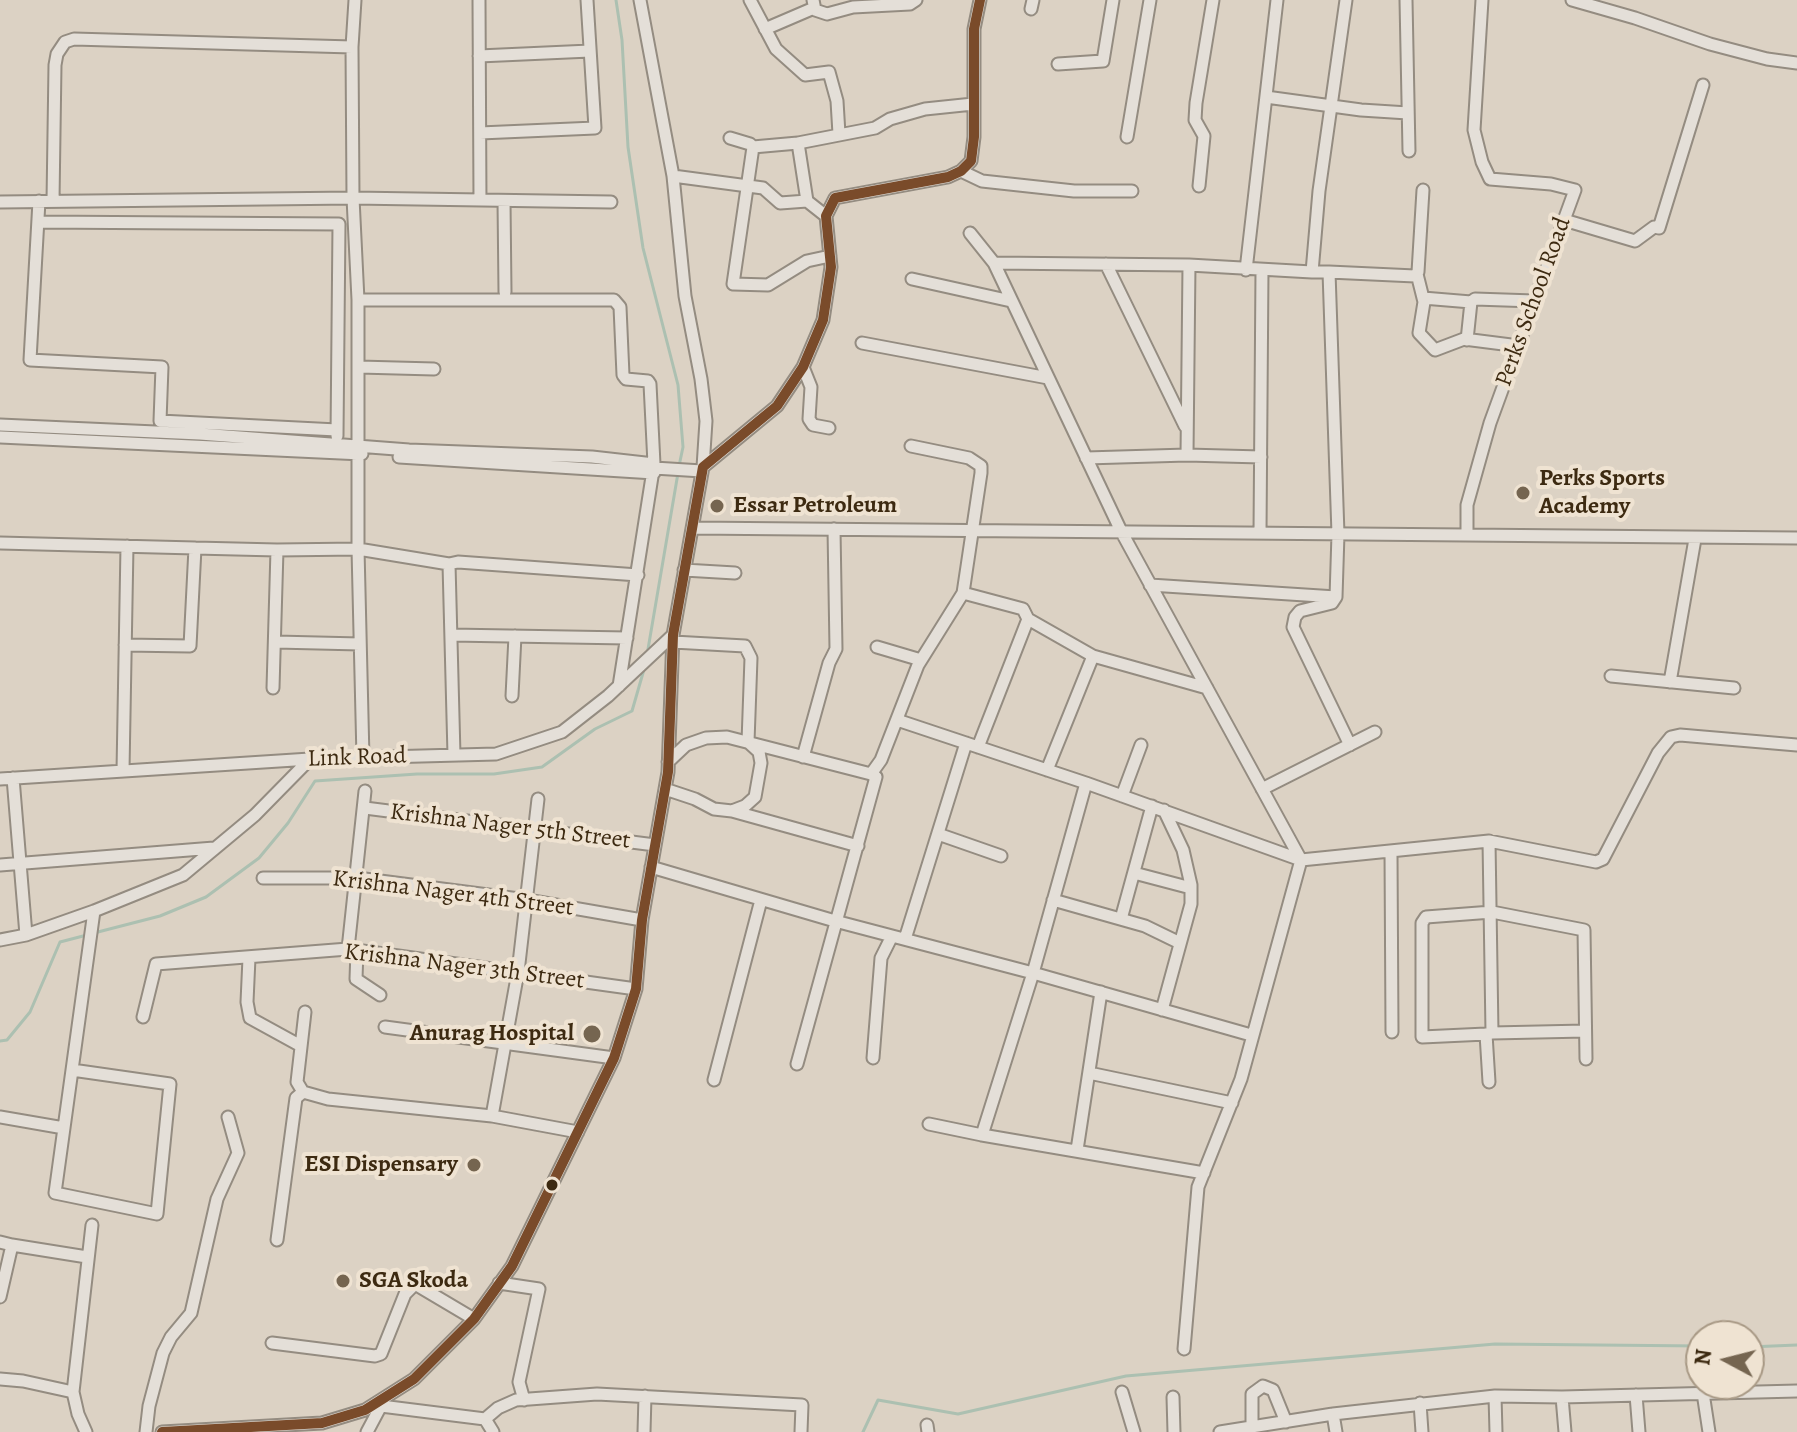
<!DOCTYPE html>
<html>
<head>
<meta charset="utf-8">
<style>
	body { margin:0 }
	#map { position:relative; width:1797px; height:1432px; overflow:hidden; background:#dcd2c4; font-family:Alegreya,serif }
	canvas { display:block }
	.north { position:absolute; left:1685px; top:1320px; width:80px; height:80px; box-sizing:border-box; background:#efe3d2; border:2px solid #a89985; border-radius:50%; rotate:277deg; font-size:22px; font-weight:700; line-height:32px; text-align:center; color:#3d2a11 }
	.north::after { content:''; display:block; margin:auto; width:28px; height:36px; background:#756550; clip-path:polygon(50% 0,100% 100%,50% 72%,0 100%) }
</style>
</head>
<body>
<div id="map">
<canvas width="1797" height="1432"></canvas>
<div class="north">N</div>
</div>
<script>
const ctx = document.querySelector('canvas').getContext('2d');
ctx.lineJoin = 'round';
const poly = rows => new Path2D(rows.map(r => 'M' + r).join(''));
function strokePath(path, color, width, dash) { ctx.strokeStyle = color; ctx.lineWidth = width; ctx.lineCap = dash ? 'butt' : 'round'; ctx.setLineDash(dash || []); ctx.stroke(path); }
function write(font, color, halo, rows, align = 'center') {
  ctx.font = font + ' Alegreya,serif'; ctx.lineWidth = 8; ctx.setLineDash([]); ctx.textBaseline = 'middle'; ctx.strokeStyle = halo; ctx.fillStyle = color; for (const [text, x, y, turn = 0] of rows) {
    ctx.save(); ctx.translate(x, y); ctx.rotate((+turn || 0) * Math.PI / 180); ctx.textAlign = isNaN(turn) ? turn : align; if (halo) ctx.strokeText(text, 0, 0); ctx.fillText(text, 0, 0); ctx.restore();
  }
}
const stream = poly([
	[616,0,622,40,628,147,643,248,678,385,683,447,679,466],
	[647,655,678,473],
	[94,933,160,916,206,897,259,858,288,823,315,781,417,774,494,774,542,767,595,729,632,711,645,666],
	[0,1041,7,1040,30,1012,60,942,87,935],
	[1749,1347,1797,1345],
	[863,1432,878,1400,958,1414,1126,1376,1495,1344,1701,1346]
]);
const minor = poly([
	[355,0,352,47,353,198,358,300,358,549,363,758],
	[479,0,480,200],
	[640,0,673,176,685,296,701,379,706,421,703,467],
	[750,0,776,49,805,75,829,72,837,101,839,134],
	[813,0,815,10,827,14,853,7,910,4,916,0],
	[1346,0,1319,191,1312,272,1329,272,1338,534,1336,597,1332,603,1300,611,1295,617,1293,627,1350,745],
	[1406,0,1409,151],
	[1572,0,1635,18,1710,44,1767,59,1797,63],
	[1031,9,1033,0],
	[765,29,814,8],
	[479,56,590,51],
	[1058,64,1103,61,1113,0],
	[1266,97,1361,110,1408,113],
	[480,133,595,128,587,0],
	[1127,137,1150,0],
	[730,138,750,144,753,147,798,143],
	[753,147,733,284,768,285,807,261,830,256],
	[961,171,982,181,1074,191,1132,191],
	[673,176,763,188,780,203,807,201],
	[1199,186,1204,136,1195,120,1196,103,1213,0],
	[39,201,30,360,162,367,160,421,337,430],
	[53,201,55,65,57,54,65,42,74,39,352,47],
	[504,201,505,292],
	[0,202,353,198,611,202],
	[826,216,807,201,798,143,875,128,890,119,925,109,973,104],
	[1564,220,1635,241,1654,227,1659,228,1703,85],
	[38,222,339,224,337,436],
	[970,233,994,263],
	[1106,264,1185,426],
	[1246,270,1277,0],
	[1329,272,1415,276,1418,272,1423,190],
	[1417,274,1424,302,1419,333,1435,350,1464,339,1519,346],
	[912,279,1011,301],
	[1423,298,1471,302,1475,299,1534,301],
	[358,300,614,300,620,307,623,375,626,379,648,381,650,384,654,464,619,686],
	[1467,340,1471,302],
	[862,343,1048,378],
	[359,367,434,369],
	[803,367,811,387,809,419,813,425,829,428],
	[0,425,200,434,409,450,592,457,654,464],
	[0,437,362,454],
	[1187,455,1261,457],
	[399,457,654,473],
	[1086,458,1187,455,1189,265],
	[654,468,702,471],
	[692,528,1797,538],
	[1260,533,1262,270],
	[1467,535,1467,505,1490,423,1575,190,1551,184,1490,179,1482,162,1474,130,1482,0],
	[0,543,195,548],
	[449,564,454,755],
	[684,570,735,573],
	[1150,585,1336,597],
	[963,593,1023,609,1028,619,978,747],
	[1028,619,1093,656,1047,770],
	[451,635,627,638],
	[276,642,360,644],
	[125,645,190,646,195,548,277,550],
	[877,647,921,660],
	[1093,656,1207,688],
	[1611,676,1734,688],
	[1670,682,1695,539],
	[273,688,277,550,358,549,449,564,458,562,638,575],
	[512,696,515,636],
	[897,720,1086,783,1033,973,982,1135,1204,1173],
	[803,757,829,663,836,649,834,529],
	[668,762,686,745,706,738,727,737,871,774,881,760,918,665,963,593,981,473,981,466,969,458,911,446],
	[123,771,127,546],
	[13,778,26,935],
	[0,779,310,759,496,754,562,732,608,696,673,635],
	[1086,783,1301,860,1489,841,1596,862,1603,859,1658,753,1671,737,1680,735,1797,745],
	[665,789,695,799,714,809,732,811,745,806,755,797,761,763,759,752,748,742,751,658,745,646,673,642],
	[1262,789,1375,732],
	[1122,796,1141,745],
	[365,808,655,845],
	[732,811,858,846],
	[938,834,1001,856],
	[1489,841,1492,1033,1486,1034,1489,1082],
	[1391,852,1392,1032],
	[0,865,214,848],
	[651,867,835,921,1033,973,1251,1035],
	[1134,873,1191,888],
	[263,878,357,878,527,900,642,920],
	[1053,900,1145,926,1180,943],
	[1121,919,1152,806],
	[905,939,966,743],
	[0,940,26,935,94,911,183,875,255,815,310,759],
	[348,949,365,791],
	[357,950,356,979,380,995],
	[249,958,247,1002,250,1018,301,1046],
	[1162,1010,1191,904,1191,885,1183,850,1164,810],
	[143,1017,156,964,348,949,636,989],
	[385,1027,614,1058],
	[1492,1033,1585,1031],
	[1486,1034,1422,1037,1422,923,1426,917,1492,912,1584,930,1586,1059],
	[873,1058,881,958,892,936],
	[797,1064,876,777,871,774],
	[72,1070,170,1084,157,1214,55,1193,94,911],
	[1089,1073,1232,1103],
	[714,1080,761,900],
	[303,1092,328,1099,492,1116,578,1132],
	[492,1116,518,972,538,799],
	[0,1117,64,1128],
	[929,1124,982,1135],
	[1077,1150,1101,992],
	[277,1240,296,1098,303,1092,297,1082,305,1012],
	[0,1242,12,1245,0,1297],
	[12,1245,87,1257],
	[499,1283,539,1289,519,1382,524,1400],
	[272,1343,375,1356,381,1354,405,1294,415,1284,474,1319],
	[1184,1349,1198,1187,1241,1079,1301,860,1121,531,994,263,1189,265,1312,272],
	[0,1379,23,1381,73,1392,78,1414,86,1432],
	[73,1392,92,1225],
	[1122,1392,1134,1432],
	[1703,1393,1709,1432],
	[1636,1395,1639,1432],
	[1495,1396,1496,1432],
	[1173,1397,1174,1432],
	[1562,1397,1565,1432],
	[1420,1403,1422,1432],
	[381,1406,485,1419,493,1432],
	[485,1419,498,1408,516,1400,597,1394,802,1405,801,1432],
	[927,1425,928,1432],
	[1252,1427,1252,1394,1263,1386,1273,1390,1286,1422],
	[146,1432,149,1406,163,1353,171,1337,191,1313,217,1199,238,1153,228,1117],
	[162,1432,322,1423,365,1410,414,1379,474,1319,512,1266,614,1058,636,989,642,920,668,772,673,635,703,467,777,406,803,367,823,320,831,267,826,216,835,198,948,177,961,171,971,161,974,137,974,29,980,0],
	[367,1432,383,1402],
	[644,1432,645,1396],
	[1220,1432,1333,1414],
	[1336,1432,1333,1414,1495,1396,1562,1397,1797,1391]
]);
const bus1 = poly([
	[162,1432,322,1423,365,1410,414,1379,474,1319,512,1266,614,1058,636,989,642,920,668,772,673,635,703,467,777,406,803,367,823,320,831,267,826,216,835,198,948,177,961,171,971,161,974,137,974,29,980,0]
]);
const markers = [
	[1523,493,8,"#756550"],
	[717,506,8,"#756550"],
	[592,1034,10,"#756550"],
	[474,1165,8,"#756550"],
	[552,1185,7,"#3d2a11"],
	[343,1281,8,"#756550"]
];
const streetNames = [
	["Perks School Road",1534,302,-70],
	["Link Road",357,758,-2],
	["Krishna Nager 5th Street",510,827,7],
	["Krishna Nager 4th Street",453,894,7],
	["Krishna Nager 3th Street",464,967,7]
];
const poiNames = [
	["Perks Sports",1539,479],
	["Academy",1539,507],
	["Essar Petroleum",733,506],
	["Anurag Hospital",574,1034,"right"],
	["ESI Dispensary",458,1165,"right"],
	["SGA Skoda",359,1281]
];
strokePath(stream, '#acc0b1', 3);
strokePath(minor, '#948c81', 15);
strokePath(minor, '#e4dfd8', 11);
strokePath(bus1, '#7a4b2a', 10);
for (const [x, y, r, color] of markers) { const dot = new Path2D(); dot.arc(x, y, r, 0, 2 * Math.PI); ctx.fillStyle = color; ctx.fill(dot); strokePath(dot, '#efe3d2', 3); }
write('24px', '#3d2a11', '#efe3d2', streetNames);
write('bold 24px', '#3d2a11', '#efe3d2', poiNames, 'left');
</script>
</body>
</html>
